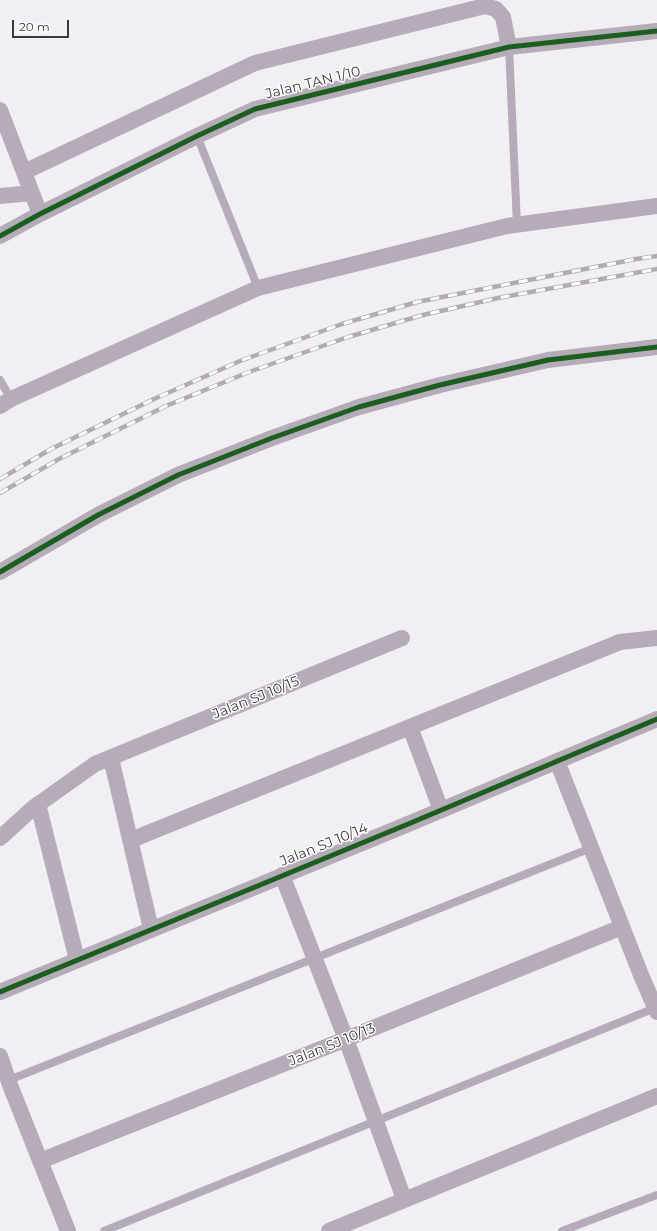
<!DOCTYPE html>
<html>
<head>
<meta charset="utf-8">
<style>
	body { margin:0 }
	#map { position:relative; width:657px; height:1231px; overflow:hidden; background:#f1eff3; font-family:Montserrat,sans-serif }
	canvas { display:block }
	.scale { position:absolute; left:12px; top:20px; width:57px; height:18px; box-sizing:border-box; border:2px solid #3a383b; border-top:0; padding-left:5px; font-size:12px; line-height:14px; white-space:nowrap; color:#3a383b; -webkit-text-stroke:3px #fff; paint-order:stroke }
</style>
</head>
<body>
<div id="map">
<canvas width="657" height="1231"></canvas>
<div class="scale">20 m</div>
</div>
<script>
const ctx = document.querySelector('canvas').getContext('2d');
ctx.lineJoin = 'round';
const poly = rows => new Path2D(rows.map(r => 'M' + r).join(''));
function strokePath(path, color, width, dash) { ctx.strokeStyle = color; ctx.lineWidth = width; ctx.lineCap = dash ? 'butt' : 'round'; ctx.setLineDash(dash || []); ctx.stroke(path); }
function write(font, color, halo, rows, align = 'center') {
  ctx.font = font + ' Montserrat,sans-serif'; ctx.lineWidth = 3; ctx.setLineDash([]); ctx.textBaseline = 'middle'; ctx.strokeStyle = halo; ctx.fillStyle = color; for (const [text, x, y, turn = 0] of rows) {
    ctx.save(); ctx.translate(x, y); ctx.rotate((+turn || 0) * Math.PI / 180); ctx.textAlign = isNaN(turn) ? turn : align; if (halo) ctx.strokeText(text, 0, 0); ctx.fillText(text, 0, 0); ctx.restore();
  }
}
const service = poly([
	[509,47,517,225],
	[197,136,258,288],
	[0,380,11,399],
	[9,1080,591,848],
	[104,1231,655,1008],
	[562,1231,657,1195]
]);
const minor = poly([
	[0,110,40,214],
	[24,172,255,63,485,6,496,9,503,17,509,47],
	[0,196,32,193],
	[0,236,40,214,197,136,255,109,509,47,657,31],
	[0,406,11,399,258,288,507,226,657,206],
	[0,572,98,515,178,475,272,438,359,407,440,385,548,360,657,347],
	[410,727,441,810],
	[111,758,151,929],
	[557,761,641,975,657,1012],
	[38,804,77,960],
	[0,838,33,808,95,764,402,638],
	[131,840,620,642,657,638],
	[282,875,346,1039,404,1199],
	[0,992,413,822,657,719],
	[0,1056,10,1085,68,1231],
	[40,1161,346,1039,622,927],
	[329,1231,657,1096]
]);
const rail = poly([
	[0,479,51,449,154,399,240,361,342,324,417,302,636,259,657,256],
	[0,493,59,459,166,406,249,372,348,337,423,315,498,298,657,269]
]);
const cycleway = poly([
	[0,236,40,214,197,136,255,109,509,47,657,31],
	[0,572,98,515,178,475,272,438,359,407,440,385,548,360,657,347],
	[0,992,413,822,657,719]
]);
const streetNames = [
	["Jalan TAN 1/10",313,83,-14],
	["Jalan SJ 10/15",256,698,-22],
	["Jalan SJ 10/14",324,845,-22],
	["Jalan SJ 10/13",332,1045,-22]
];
strokePath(service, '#b6acb9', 8);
strokePath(minor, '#b6acb9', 16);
strokePath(rail, '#b1acb3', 4.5);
strokePath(rail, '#fff', 3, [9]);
strokePath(cycleway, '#1b5e20', 5);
write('14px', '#3a383b', '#fff', streetNames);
</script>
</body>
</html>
